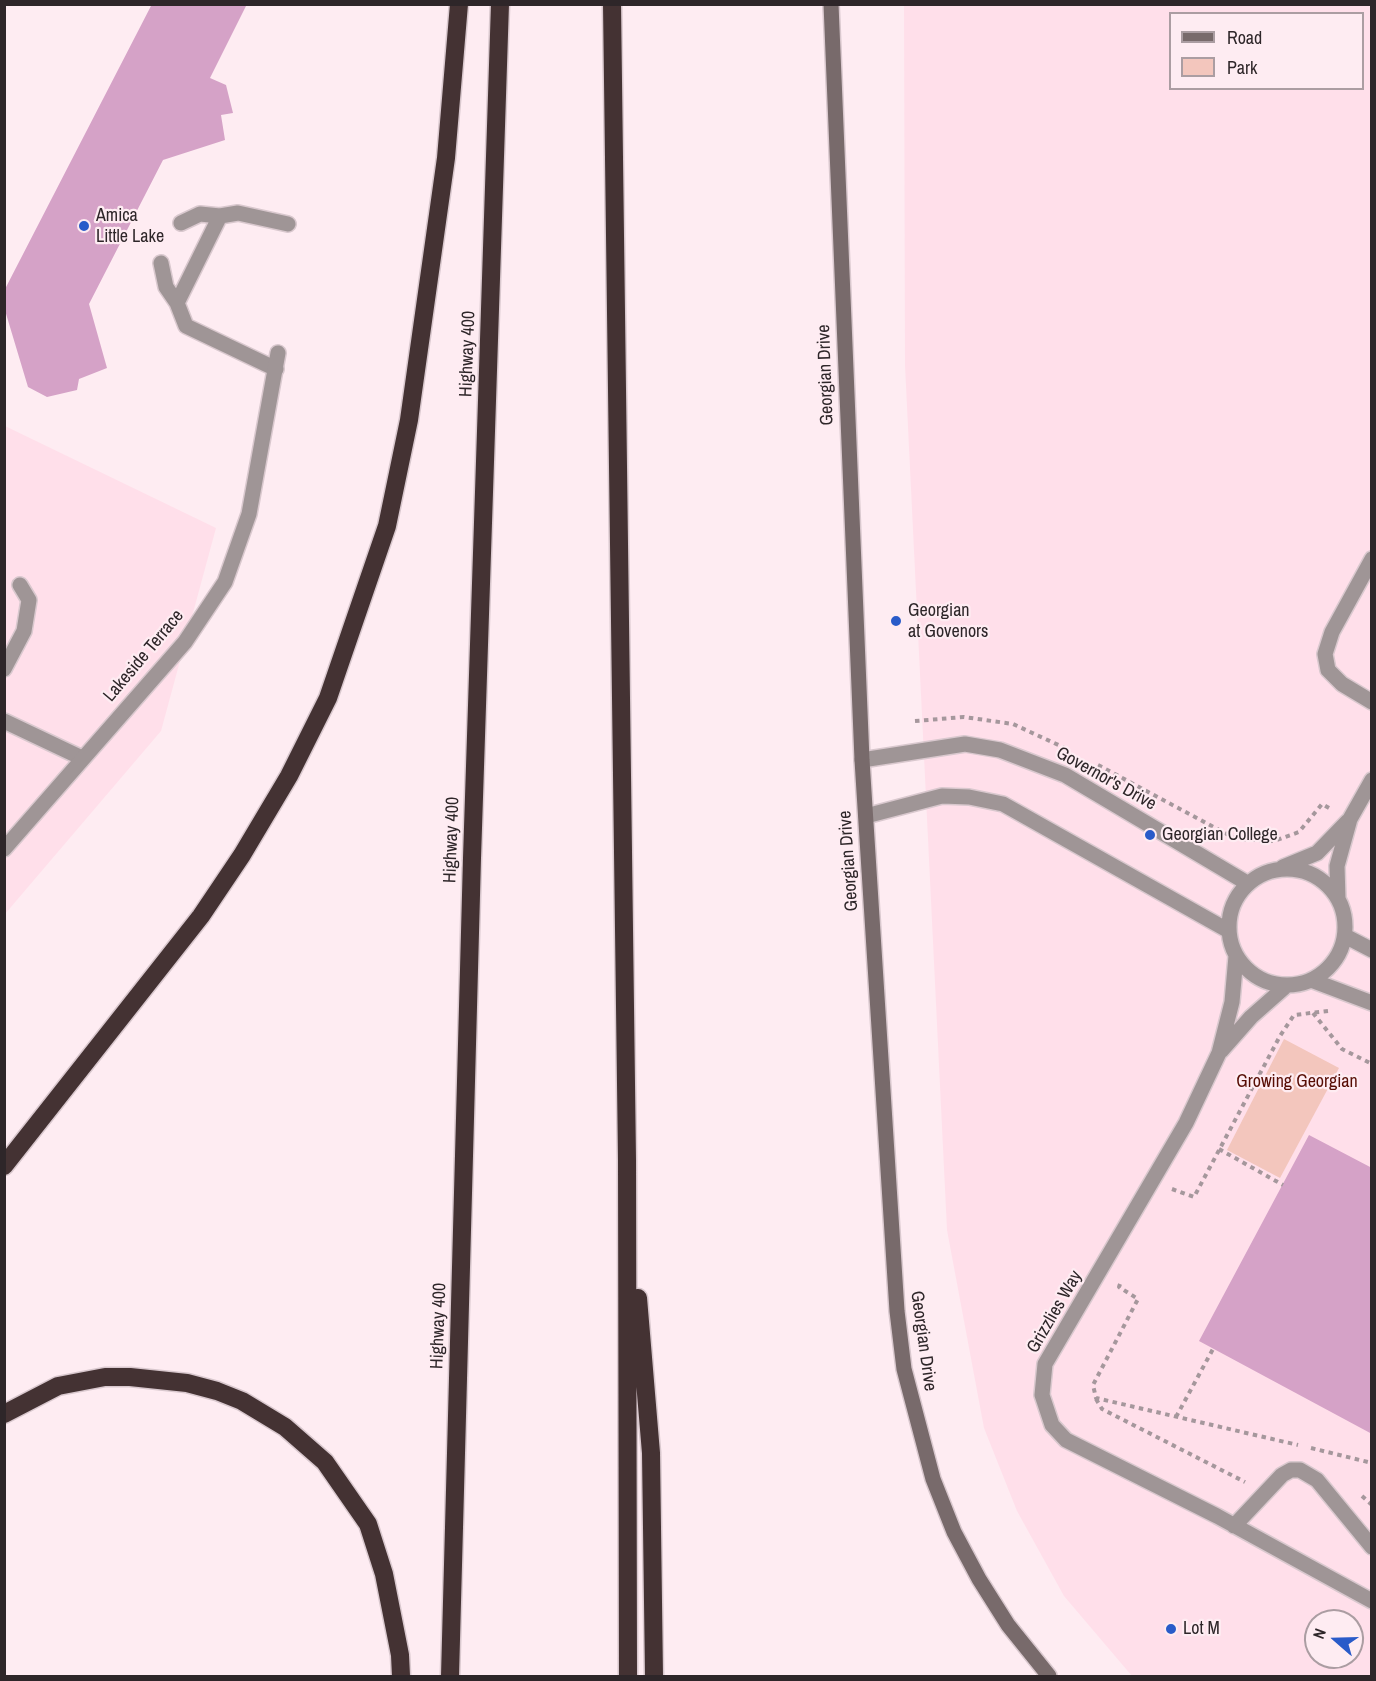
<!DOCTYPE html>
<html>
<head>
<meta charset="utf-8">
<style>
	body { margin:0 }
	#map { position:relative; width:1376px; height:1681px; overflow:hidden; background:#feecf2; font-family:"Archivo Narrow",sans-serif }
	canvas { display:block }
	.frame { position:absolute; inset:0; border:6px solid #2e2629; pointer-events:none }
	.legend { position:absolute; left:1169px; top:12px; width:195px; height:78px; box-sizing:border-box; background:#feecf2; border:2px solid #ab9da2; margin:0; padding:8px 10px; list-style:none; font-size:18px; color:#2e2629 }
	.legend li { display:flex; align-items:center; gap:12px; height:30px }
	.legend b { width:30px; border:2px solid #ab9da2 }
	.north { position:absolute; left:1304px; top:1609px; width:60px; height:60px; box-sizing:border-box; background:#feecf2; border:2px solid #ab9da2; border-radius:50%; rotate:290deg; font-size:16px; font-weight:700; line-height:24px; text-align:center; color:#2e2629 }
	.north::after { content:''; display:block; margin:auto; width:21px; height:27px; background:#295bc9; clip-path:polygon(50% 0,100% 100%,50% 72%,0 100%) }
</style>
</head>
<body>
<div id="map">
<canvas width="1376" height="1681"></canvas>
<div class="frame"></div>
<ul class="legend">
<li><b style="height:8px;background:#786a6b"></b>Road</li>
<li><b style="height:16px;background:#f3c6bd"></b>Park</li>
</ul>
<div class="north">N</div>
</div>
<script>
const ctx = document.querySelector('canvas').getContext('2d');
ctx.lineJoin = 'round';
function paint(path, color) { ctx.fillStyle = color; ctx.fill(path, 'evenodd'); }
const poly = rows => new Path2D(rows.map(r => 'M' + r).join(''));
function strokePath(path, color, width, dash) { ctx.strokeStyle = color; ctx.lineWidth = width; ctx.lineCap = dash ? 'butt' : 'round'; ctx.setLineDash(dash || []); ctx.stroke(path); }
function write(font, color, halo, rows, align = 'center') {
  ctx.font = font + ' "Archivo Narrow",sans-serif'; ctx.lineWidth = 4.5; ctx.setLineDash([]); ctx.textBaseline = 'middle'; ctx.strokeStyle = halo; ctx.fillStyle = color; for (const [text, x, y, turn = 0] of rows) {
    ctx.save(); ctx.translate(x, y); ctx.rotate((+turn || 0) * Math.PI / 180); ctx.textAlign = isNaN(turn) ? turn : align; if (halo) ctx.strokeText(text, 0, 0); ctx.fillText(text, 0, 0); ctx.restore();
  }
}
const built = poly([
	[904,5,1371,5,1371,1676,1132,1676,1064,1596,1017,1511,984,1428,947,1230,905,365],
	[1170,14,1362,14,1362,88,1170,88],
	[1316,1621,1352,1621,1352,1657,1316,1657],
	[5,426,216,528,161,731,5,914]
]);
const green = poly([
	[1284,1039,1339,1068,1280,1178,1227,1150]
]);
const building = poly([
	[152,4,247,4,210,78,226,85,233,113,221,115,225,140,163,160,89,304,107,368,79,379,77,390,47,397,28,387,4,307,4,291],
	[1309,1135,1372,1168,1372,1434,1199,1341]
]);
const path = poly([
	[915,721,964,717,1013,724,1067,749],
	[1098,765,1236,839,1274,841,1299,832,1322,804,1329,808],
	[1313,1013,1342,1049,1372,1064],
	[1219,1149,1283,1185],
	[1172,1189,1194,1197,1280,1036,1294,1015,1328,1011],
	[1120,1284,1119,1287,1138,1299,1093,1385,1096,1398,1298,1445],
	[1096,1399,1102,1409,1245,1482],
	[1176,1417,1213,1349],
	[1311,1448,1372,1463],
	[1362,1496,1372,1505]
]);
const service = poly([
	[181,223,200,214,220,216],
	[161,263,166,287,177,303],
	[276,369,186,326,177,303,220,216,238,213,288,224],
	[1372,559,1332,632,1325,654,1328,670,1342,684,1372,702],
	[4,669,24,631,29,600,20,585],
	[4,721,82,758],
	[862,760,965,744,1000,750,1065,775,1247,883],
	[866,816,942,796,969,797,1003,804,1229,931],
	[1283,867,1317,853,1348,821],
	'1229 927a58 58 0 1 1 116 0a58 58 0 1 1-116 0Z',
	[1338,899,1337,866,1350,819,1372,780],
	[1345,936,1372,950],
	[1236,956,1232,1002,1219,1053,1186,1123,1045,1364,1042,1395,1052,1425,1066,1440,1217,1516,1372,1601],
	[1311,980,1372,1003],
	[1221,1051,1251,1017,1285,987],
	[1234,1526,1282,1475,1291,1470,1300,1470,1317,1480,1372,1547]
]);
const minor = poly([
	[4,849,185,642,225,582,249,514,278,353]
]);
const secondary = poly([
	[831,4,862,760,897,1311,904,1369,933,1479,954,1532,979,1579,1008,1625,1049,1676]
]);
const motorway = poly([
	[612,4,627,1160,628,1676],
	[4,1166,201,916,242,855,289,776,328,698,387,526,409,420,446,158,459,4],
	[638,1298,651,1453,654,1676],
	[4,1414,58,1386,105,1377,130,1377,187,1383,217,1391,242,1401,285,1427,325,1462,368,1524,384,1574,400,1655,401,1676],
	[450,1676,472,858,500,4]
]);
const markers = [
	[84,226,6,"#295bc9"],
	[896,621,6,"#295bc9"],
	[1150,835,6,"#295bc9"],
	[1171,1629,6,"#295bc9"]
];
const poiNames = [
	["Amica",96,216],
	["Little Lake",96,237],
	["Georgian",908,611],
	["at Govenors",908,632],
	["Georgian College",1162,835],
	["Lot M",1183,1629]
];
const streetNames = [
	["Highway 400",468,354,-88],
	["Georgian Drive",826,375,-92],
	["Lakeside Terrace",144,656,-50],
	["Governor's Drive",1106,779,29],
	["Highway 400",452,840,-88],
	["Georgian Drive",849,861,-94],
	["Grizzlies Way",1055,1312,-60],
	["Highway 400",439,1326,-88],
	["Georgian Drive",923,1341,82]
];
const parkNames = [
	["Growing Georgian",1297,1082]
];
paint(built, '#ffdfea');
paint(green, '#f3c6bd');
paint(building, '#d5a2c7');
strokePath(service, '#d9c8ce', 18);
strokePath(minor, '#d9c8ce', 18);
strokePath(secondary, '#d9c8ce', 18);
strokePath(motorway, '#d9c8ce', 21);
strokePath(path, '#a5979c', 4, [4.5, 4.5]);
strokePath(service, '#9f9596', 15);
strokePath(minor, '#9f9596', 15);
strokePath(secondary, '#786a6b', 15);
strokePath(motorway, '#443233', 18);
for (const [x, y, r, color] of markers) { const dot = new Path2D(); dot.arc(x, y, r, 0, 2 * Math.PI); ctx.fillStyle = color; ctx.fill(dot); strokePath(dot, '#feecf2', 2); }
write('18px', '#2e2629', '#feecf2', poiNames, 'left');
write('18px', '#2e2629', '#feecf2', streetNames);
write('18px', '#570d04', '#feecf2', parkNames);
</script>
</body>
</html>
